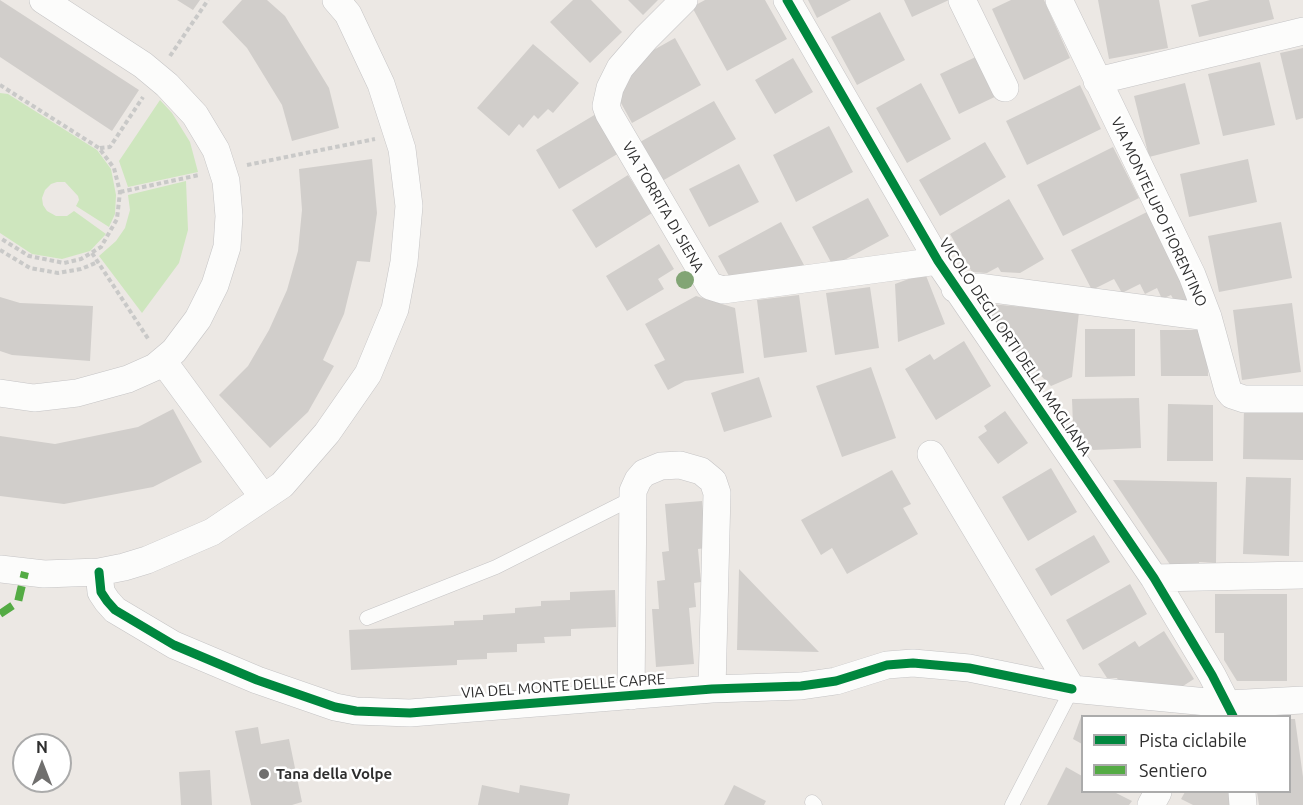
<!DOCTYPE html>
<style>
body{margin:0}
#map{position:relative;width:1303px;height:805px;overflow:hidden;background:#ece8e4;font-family:Ubuntu,sans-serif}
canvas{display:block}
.legend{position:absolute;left:1081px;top:715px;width:210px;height:78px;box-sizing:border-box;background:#fff;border:2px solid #ababab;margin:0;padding:8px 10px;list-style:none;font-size:18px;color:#2e2e2e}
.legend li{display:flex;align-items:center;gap:12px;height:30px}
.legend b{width:30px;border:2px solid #ababab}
.north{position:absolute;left:12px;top:733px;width:60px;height:60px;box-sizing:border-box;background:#fff;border:2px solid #ababab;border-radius:50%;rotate:0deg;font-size:16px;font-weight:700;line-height:24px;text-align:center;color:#2e2e2e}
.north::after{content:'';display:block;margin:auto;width:21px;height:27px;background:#706f6e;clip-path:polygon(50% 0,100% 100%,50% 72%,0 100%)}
</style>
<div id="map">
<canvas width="1303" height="805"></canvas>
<ul class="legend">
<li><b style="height:8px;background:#00873e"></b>Pista ciclabile</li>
<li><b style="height:8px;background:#54ab44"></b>Sentiero</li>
</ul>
<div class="north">N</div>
</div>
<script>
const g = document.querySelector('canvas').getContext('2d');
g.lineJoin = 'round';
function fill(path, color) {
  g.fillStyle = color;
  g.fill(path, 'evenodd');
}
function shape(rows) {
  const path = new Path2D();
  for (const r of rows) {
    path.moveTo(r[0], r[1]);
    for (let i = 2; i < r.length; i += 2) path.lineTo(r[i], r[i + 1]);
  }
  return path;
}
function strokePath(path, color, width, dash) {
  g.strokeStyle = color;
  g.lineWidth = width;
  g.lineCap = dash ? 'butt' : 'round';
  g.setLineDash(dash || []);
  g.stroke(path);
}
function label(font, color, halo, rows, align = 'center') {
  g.font = font + ' Ubuntu,sans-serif';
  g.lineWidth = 5;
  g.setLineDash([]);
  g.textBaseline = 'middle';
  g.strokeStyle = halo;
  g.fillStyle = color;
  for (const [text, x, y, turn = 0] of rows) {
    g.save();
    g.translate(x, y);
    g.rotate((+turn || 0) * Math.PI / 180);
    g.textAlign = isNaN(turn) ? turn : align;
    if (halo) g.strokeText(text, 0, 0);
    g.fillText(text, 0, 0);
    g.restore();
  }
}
const green = shape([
 [0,93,8,94,97,150,111,169,116,195,115,214,109,227,76,206,79,200,78,196,65,182,57,182,51,184,45,190,42,198,43,205,47,211,56,216,67,216,74,211,106,234,90,251,62,259,32,254,0,233],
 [160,100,172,113,190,142,198,172,128,187,119,161],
 [186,181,188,230,179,263,142,313,99,256,116,241,125,228,130,210,128,195]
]);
const building = shape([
 [0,0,139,90,112,131,0,57],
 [177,0,200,0,193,10],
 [242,0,267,0,285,16,329,88,339,128,292,141,282,105,247,48,222,22],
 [573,0,591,0,622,32,590,63,550,22],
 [628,0,658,0,643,15],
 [705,0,765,0,787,39,727,71,692,7],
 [808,0,851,0,817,18],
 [904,0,949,0,912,17],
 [1011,0,1044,0,1070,58,1024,80,992,9],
 [1098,0,1159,0,1168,48,1109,59],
 [1210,0,1269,0,1274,19,1199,37,1191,5],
 [880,12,905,60,857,85,831,37],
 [675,38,701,85,632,123,616,94,650,52],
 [533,44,579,83,553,113,548,109,538,119,534,115,523,128,519,124,509,136,477,108],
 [1303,48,1303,118,1296,120,1280,53],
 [984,53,1003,93,959,114,940,74],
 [793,58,813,92,775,114,755,80],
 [1260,62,1275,125,1223,136,1208,74],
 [921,83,951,139,907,163,876,108],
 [1185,83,1200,144,1149,157,1134,96],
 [1080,85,1101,129,1027,165,1006,121],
 [714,101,736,139,662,181,640,142],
 [596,114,619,153,559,189,536,150],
 [829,126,853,172,796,202,773,155],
 [985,142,1006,177,940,216,919,180],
 [1113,147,1139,198,1063,236,1037,185],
 [372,159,377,213,370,262,357,261,344,314,323,360,334,366,308,412,270,448,219,395,248,366,269,330,287,290,298,251,302,210,299,169],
 [1248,159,1257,202,1189,217,1180,174],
 [739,164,759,202,709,227,689,189],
 [628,175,652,213,596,248,572,210],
 [868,198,889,236,833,266,812,227],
 [1009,199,1044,259,1020,273,1001,272,998,267,987,273,972,272,950,234],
 [1151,210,1196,298,1178,308,1171,295,1162,299,1157,288,1145,294,1140,284,1122,293,1114,279,1092,290,1071,250],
 [781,222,804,265,789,273,729,276,718,256],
 [1281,222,1292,278,1219,292,1208,236],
 [659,244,674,269,658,279,664,289,627,311,606,276],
 [925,273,945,324,898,342,895,284],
 [870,287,879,348,835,355,826,293],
 [799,295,807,352,764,358,757,300],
 [696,296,735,308,744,373,685,381,668,390,654,365,665,360,645,324],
 [0,297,20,303,93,306,90,361,12,355,0,351],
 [1292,303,1301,372,1242,380,1233,310],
 [990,304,1079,312,1072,377,1051,386,988,322],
 [1085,329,1135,329,1135,376,1085,377],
 [1160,330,1207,330,1208,376,1161,376],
 [964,341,991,386,936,420,905,369,930,354,934,360],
 [871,367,896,438,842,457,816,386],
 [759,377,772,417,724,432,711,393],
 [1139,398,1141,448,1093,450,1073,425,1072,399],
 [1168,404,1213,405,1213,461,1167,461],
 [1244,407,1303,408,1303,460,1243,459],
 [173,409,202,462,153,487,64,504,0,496,0,436,55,444,138,427],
 [1005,411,1028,443,998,464,978,437,987,431,984,426],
 [1051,468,1077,512,1028,541,1002,497],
 [892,470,911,504,903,508,918,534,847,574,832,548,821,555,801,520],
 [1246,477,1291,478,1289,556,1243,554],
 [1113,480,1217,482,1216,563,1199,562,1199,570,1173,569],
 [702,501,706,548,698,549,701,582,694,583,696,607,689,608,694,664,656,667,652,609,659,609,657,581,665,580,662,552,669,551,665,504],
 [1094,535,1110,562,1051,596,1035,569],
 [739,569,819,652,737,650],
 [1130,584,1147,614,1083,650,1066,620],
 [615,590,616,627,571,629,571,636,544,637,545,643,517,644,517,652,487,653,487,659,457,660,457,665,351,670,349,630,454,625,454,621,483,620,483,615,515,613,515,608,541,606,541,601,570,600,570,592],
 [1215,594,1287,594,1287,681,1237,681,1224,660,1224,633,1215,633],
 [1164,631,1194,679,1183,686,1120,684,1117,678,1107,678,1098,664,1135,641,1139,647],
 [1082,714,1082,744,1073,739],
 [1290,719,1295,719,1303,777,1303,805,1259,805,1257,792,1290,792],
 [258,727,261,744,289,739,302,802,292,805,251,805,235,731],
 [1066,767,1082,776,1082,792,1114,792,1132,801,1129,805,1047,805],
 [210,770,212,805,181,805,179,772],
 [482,785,519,793,520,785,570,794,568,805,478,805],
 [734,785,766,801,764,805,724,805],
 [1185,792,1229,792,1230,805,1193,805,1181,799]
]);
const path = shape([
 [170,56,208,0],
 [0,85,99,148,114,168,120,192,117,219,101,247,81,259,64,263,29,256,0,238],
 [100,148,110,147,143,97],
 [247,165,375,139],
 [120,192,199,175],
 [0,250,30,268,58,273,81,269,98,262],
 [92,253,149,340]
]);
const lane = shape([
 [367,618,496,567,633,498],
 [812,802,815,805],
 [1012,805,1072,689]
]);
const street = shape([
 [684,0,646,38,620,68,610,88,606,106,609,114,710,286,723,290,938,261],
 [787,0,938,261,1154,578,1212,675,1233,716],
 [962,0,1005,88],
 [1059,0,1192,275,1208,317,1228,390,1232,395,1244,399,1303,399],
 [1097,81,1303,31],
 [955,289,978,287,1208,317],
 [163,361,263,497],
 [0,393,34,398,77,393,128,379,155,367,174,351,198,319,215,285,227,247,229,216,226,181,216,150,195,115,167,85,143,65,43,0],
 [931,454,1072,689,1228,704,1303,700],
 [0,569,44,574,99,572,124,567,147,560,212,532,282,485,327,433,368,374,395,309,404,262,409,206,402,149,381,84,348,14,336,0],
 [99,572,101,592,107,601,115,610,174,645,257,680,335,707,356,711,410,713,712,689,801,686,836,681,887,665,913,663,969,668,1072,689],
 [1154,578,1303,575],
 [631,696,633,491,638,480,644,473,661,466,680,465,701,471,713,481,717,493,712,689],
 [1242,792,1243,805],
 [1151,805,1158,792]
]);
const quiet = shape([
 [0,614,18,602,25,572]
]);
const cycleway = shape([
 [787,0,938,261,1154,578,1212,675,1233,716],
 [99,572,101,592,107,601,115,610,174,645,257,680,335,707,356,711,410,713,712,689,801,686,836,681,887,665,913,663,969,668,1072,689]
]);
const trees = [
 [685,280]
];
const markers = [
 [264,774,6,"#706f6e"]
];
const streetNames = [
 ["VIA TORRITA DI SIENA",663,207,60],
 ["VIA MONTELUPO FIORENTINO",1159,212,65],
 ["VICOLO DEGLI ORTI DELLA MAGLIANA",1015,347,56],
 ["VIA DEL MONTE DELLE CAPRE",563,686,-4]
];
const poiNames = [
 ["Tana della Volpe",276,774]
];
fill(green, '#cee6be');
fill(building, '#d1cecb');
strokePath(lane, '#c5c4c5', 15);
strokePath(street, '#c5c4c5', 28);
strokePath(path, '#c9c9c8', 4, [4.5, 3]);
strokePath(lane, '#fcfcfb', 14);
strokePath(street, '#fcfcfb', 27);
strokePath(quiet, '#54ab44', 8, [15, 8]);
strokePath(cycleway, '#00873e', 9);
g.fillStyle = '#82a575';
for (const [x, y] of trees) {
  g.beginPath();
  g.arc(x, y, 9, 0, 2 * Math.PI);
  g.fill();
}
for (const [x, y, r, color] of markers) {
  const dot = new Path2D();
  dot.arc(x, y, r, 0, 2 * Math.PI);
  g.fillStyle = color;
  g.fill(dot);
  strokePath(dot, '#fff', 2);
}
label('15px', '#2e2e2e', '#fff', streetNames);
label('bold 15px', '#2e2e2e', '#fff', poiNames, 'left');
</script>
